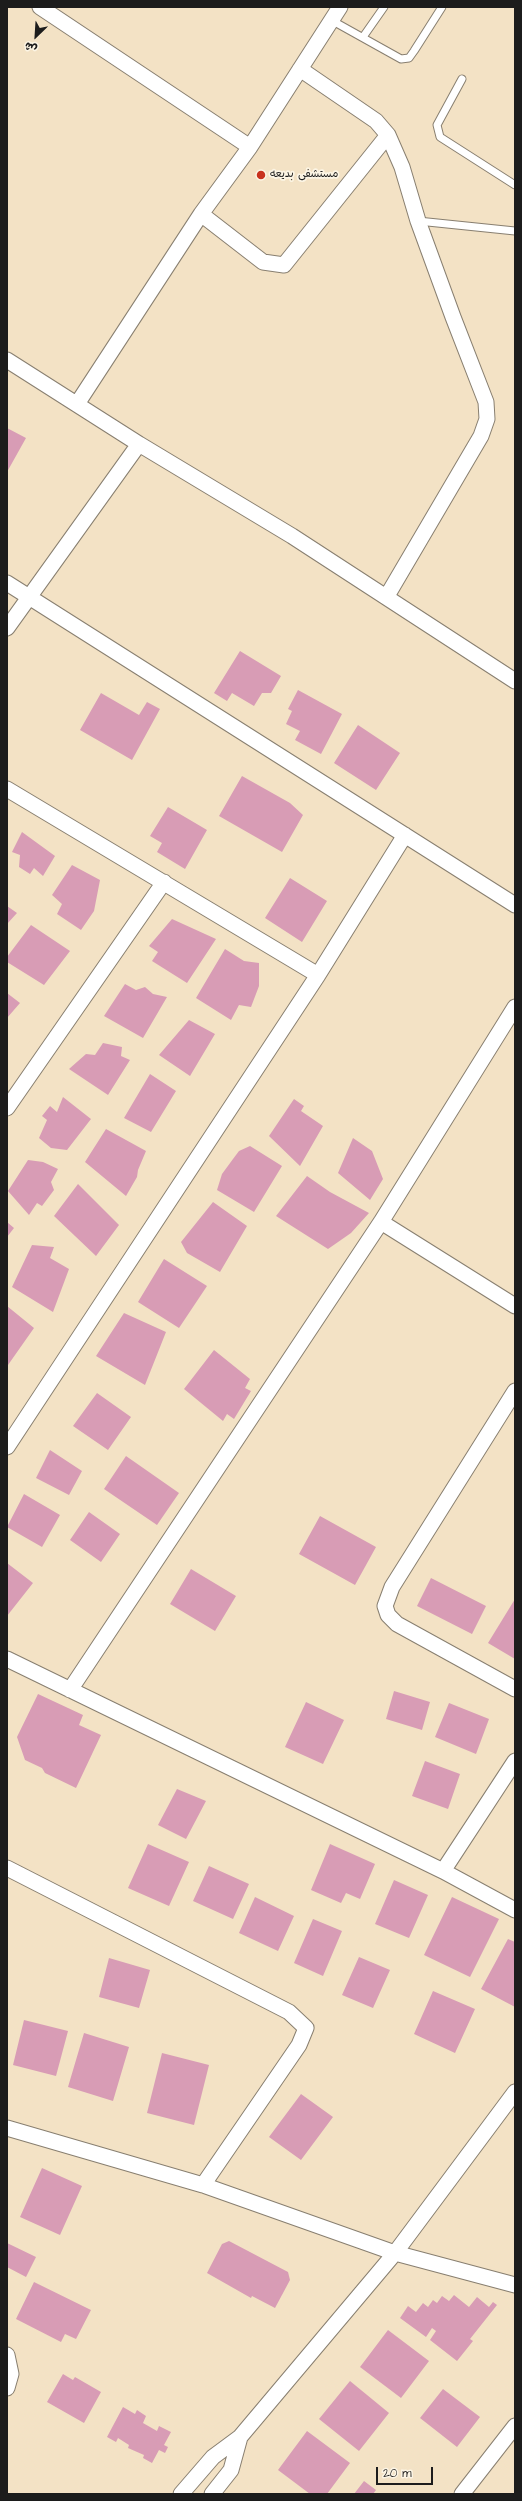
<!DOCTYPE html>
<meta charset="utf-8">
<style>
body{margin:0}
#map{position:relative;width:522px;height:2501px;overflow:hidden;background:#f3e2c5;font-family:"Architects Daughter","Playpen Sans Arabic",sans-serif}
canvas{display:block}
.frame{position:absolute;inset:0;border:8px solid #1c1c1c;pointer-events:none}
.north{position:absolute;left:16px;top:16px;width:40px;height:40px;-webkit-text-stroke:3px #fcf5e5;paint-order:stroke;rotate:205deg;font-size:11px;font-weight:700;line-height:16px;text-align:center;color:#1c1c1c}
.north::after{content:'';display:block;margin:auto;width:14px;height:18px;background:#1c1c1c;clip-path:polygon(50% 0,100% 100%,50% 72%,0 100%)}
.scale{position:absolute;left:376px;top:2467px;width:57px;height:18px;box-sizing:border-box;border:2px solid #1c1c1c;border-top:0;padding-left:5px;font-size:12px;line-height:14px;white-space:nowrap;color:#1c1c1c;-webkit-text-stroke:3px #fcf5e5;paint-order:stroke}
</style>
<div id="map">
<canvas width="522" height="2501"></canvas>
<div class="frame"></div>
<div class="north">ش</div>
<div class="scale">20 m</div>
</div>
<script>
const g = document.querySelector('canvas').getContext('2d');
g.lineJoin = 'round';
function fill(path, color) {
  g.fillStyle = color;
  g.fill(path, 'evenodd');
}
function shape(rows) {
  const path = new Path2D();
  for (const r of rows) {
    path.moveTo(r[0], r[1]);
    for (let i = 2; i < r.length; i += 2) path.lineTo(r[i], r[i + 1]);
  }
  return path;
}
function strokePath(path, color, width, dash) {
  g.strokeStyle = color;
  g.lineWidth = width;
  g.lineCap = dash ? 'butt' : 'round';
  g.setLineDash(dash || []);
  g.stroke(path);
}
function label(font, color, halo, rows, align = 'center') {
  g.font = font + ' "Architects Daughter","Playpen Sans Arabic",sans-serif';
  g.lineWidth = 3.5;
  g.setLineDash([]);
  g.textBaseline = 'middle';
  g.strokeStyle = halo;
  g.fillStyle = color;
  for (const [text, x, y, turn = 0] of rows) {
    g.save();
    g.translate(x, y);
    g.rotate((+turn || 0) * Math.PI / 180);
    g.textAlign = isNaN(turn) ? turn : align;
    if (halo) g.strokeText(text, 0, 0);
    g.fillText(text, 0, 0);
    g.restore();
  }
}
const building = shape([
 [7,428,26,438,7,472],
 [240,651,281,676,271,693,262,693,254,706,232,693,227,701,214,693],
 [298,690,342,714,321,754,295,740,300,731,286,724,292,711,288,709],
 [101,693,139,715,147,702,160,709,132,760,80,730],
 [358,725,400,753,376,790,334,763],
 [242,776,290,803,303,815,282,852,219,816],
 [168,807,207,830,185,869,157,852,162,843,150,836],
 [22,832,55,856,43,876,34,868,30,874,19,867,20,855,12,852],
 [72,865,100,880,94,911,81,930,57,914,62,904,52,895],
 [290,878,327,901,302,942,265,918],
 [7,906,17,913,7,924],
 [172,919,216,939,187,983,152,961,158,952,149,946],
 [31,925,70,951,44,985,7,962,7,957],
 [225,949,244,961,259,963,259,986,251,1007,239,1005,231,1020,196,998],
 [125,984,136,990,145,987,153,994,167,997,143,1038,104,1016],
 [7,993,20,1003,7,1018],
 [189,1020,215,1034,190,1076,159,1055],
 [103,1043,122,1047,121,1056,130,1060,108,1095,69,1069,86,1054,95,1055],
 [150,1074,176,1091,151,1132,124,1118],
 [63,1097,91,1119,67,1150,51,1148,39,1138,47,1120,42,1116,50,1106,57,1112],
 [294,1099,304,1106,301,1111,323,1126,300,1166,269,1136],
 [106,1129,146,1151,138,1170,137,1177,126,1196,85,1162],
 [353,1138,372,1151,383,1179,370,1200,338,1173],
 [250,1146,282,1166,254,1212,217,1190,222,1174,233,1159,239,1151],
 [28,1160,43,1162,58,1169,51,1182,54,1190,42,1206,37,1203,29,1215,8,1191],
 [307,1176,330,1192,369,1213,351,1233,328,1249,276,1216],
 [78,1184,119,1225,96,1256,54,1216],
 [213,1202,247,1226,220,1272,187,1253,181,1242],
 [7,1222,14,1228,7,1237],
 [32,1245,54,1247,50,1258,69,1269,53,1312,12,1287],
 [164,1259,207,1286,179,1328,138,1302],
 [7,1306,34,1328,8,1365,7,1364],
 [124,1313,166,1332,145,1385,96,1356],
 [214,1350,250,1379,245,1388,251,1391,234,1419,227,1414,223,1421,184,1389],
 [97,1393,131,1417,108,1450,73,1426],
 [50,1450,82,1471,69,1495,36,1478],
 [126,1456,179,1493,157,1525,104,1489],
 [24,1494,60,1515,42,1547,7,1527],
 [89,1512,120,1534,101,1562,70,1540],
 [320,1516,376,1547,355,1585,299,1554],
 [7,1563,33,1583,7,1616],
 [191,1569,236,1596,215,1631,170,1604],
 [431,1578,486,1606,472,1634,417,1606],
 [515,1599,515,1659,488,1643],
 [394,1691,430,1702,422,1730,386,1719],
 [38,1694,83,1715,79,1725,101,1735,76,1788,45,1773,42,1768,25,1760,17,1737],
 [306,1702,344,1720,323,1764,285,1747],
 [449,1703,489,1719,476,1754,435,1737],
 [425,1761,460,1774,448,1809,412,1796],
 [177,1789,206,1801,186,1839,158,1825],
 [148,1844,189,1862,169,1906,128,1888],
 [330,1844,375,1864,360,1899,346,1893,341,1903,311,1890],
 [209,1866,249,1884,233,1919,193,1901],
 [394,1880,428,1895,409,1938,375,1924],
 [255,1897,294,1916,278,1951,239,1933],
 [452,1897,499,1919,470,1977,424,1955],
 [313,1919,342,1931,323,1976,294,1963],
 [508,1939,515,1942,515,2007,481,1989],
 [359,1957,390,1970,373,2008,342,1995],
 [109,1958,150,1970,139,2008,99,1997],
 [433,1991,475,2009,455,2053,414,2034],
 [24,2020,68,2031,56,2076,13,2065],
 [84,2033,129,2047,113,2101,68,2087],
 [162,2053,209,2065,194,2125,147,2113],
 [301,2094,333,2117,301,2160,269,2137],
 [42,2168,82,2186,60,2235,20,2217],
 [229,2241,288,2272,290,2280,275,2308,252,2296,251,2298,207,2273,222,2244],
 [7,2243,36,2257,26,2277,7,2267],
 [34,2282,91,2310,76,2339,65,2334,61,2342,16,2319],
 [454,2295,469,2307,477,2297,489,2307,493,2302,497,2305,470,2339,473,2341,457,2361,430,2340,436,2331,432,2328,426,2337,400,2318,408,2306,416,2312,423,2303,428,2307,433,2300,437,2303,442,2296,449,2301],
 [388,2330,429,2361,401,2398,360,2367],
 [63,2374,73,2380,75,2377,101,2392,84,2423,47,2402],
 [350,2381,389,2413,359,2451,319,2419],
 [443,2389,480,2417,457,2447,420,2418],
 [123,2407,135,2414,137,2410,146,2416,143,2423,157,2431,159,2426,171,2432,164,2445,168,2447,165,2453,159,2450,152,2463,143,2458,144,2455,128,2448,129,2445,118,2438,116,2442,107,2437],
 [307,2431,350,2463,327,2494,310,2494,278,2470],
 [364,2481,376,2490,373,2494,354,2494]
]);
const lane = shape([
 [331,20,401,59,409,58,414,51,442,7],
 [363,37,384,7],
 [462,79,437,125,440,137,515,185],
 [418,221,515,231]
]);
const street = shape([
 [40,7,250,147],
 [300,69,376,121,388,135,402,167,418,221,453,317,486,402,487,419,481,436,387,596],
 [201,214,263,262,284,265,388,135],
 [7,360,139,444,292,536,515,681],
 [77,404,201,214,250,147,340,7],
 [7,583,515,905],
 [7,628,139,444],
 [7,789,318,975],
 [7,1108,164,882],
 [381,1222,515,1306],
 [515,1391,392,1587,385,1606,388,1615,397,1624,515,1689],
 [7,1447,318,975,405,835],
 [7,1659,443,1871,515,1910],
 [70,1690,381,1222,515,1007],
 [7,1868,289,2012,306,2028,299,2045,203,2185],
 [443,1871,515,1761],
 [7,2128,203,2185,395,2253,515,2285],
 [7,2355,11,2374,7,2388],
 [181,2494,213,2457,240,2437,395,2253,515,2092],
 [212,2494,231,2470,240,2437],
 [462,2494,515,2426]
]);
const markers = [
 [261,175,5,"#c8321e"]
];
const poiNames = [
 ["مستشفى بديعه",270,175]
];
fill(building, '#d89cb5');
strokePath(lane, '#887f70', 9);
strokePath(street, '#887f70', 17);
strokePath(lane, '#fff', 7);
strokePath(street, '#fff', 15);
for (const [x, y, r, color] of markers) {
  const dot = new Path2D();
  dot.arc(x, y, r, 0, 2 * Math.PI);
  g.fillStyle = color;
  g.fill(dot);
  strokePath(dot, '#fcf5e5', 1.5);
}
label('11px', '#1c1c1c', '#fcf5e5', poiNames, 'left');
</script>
